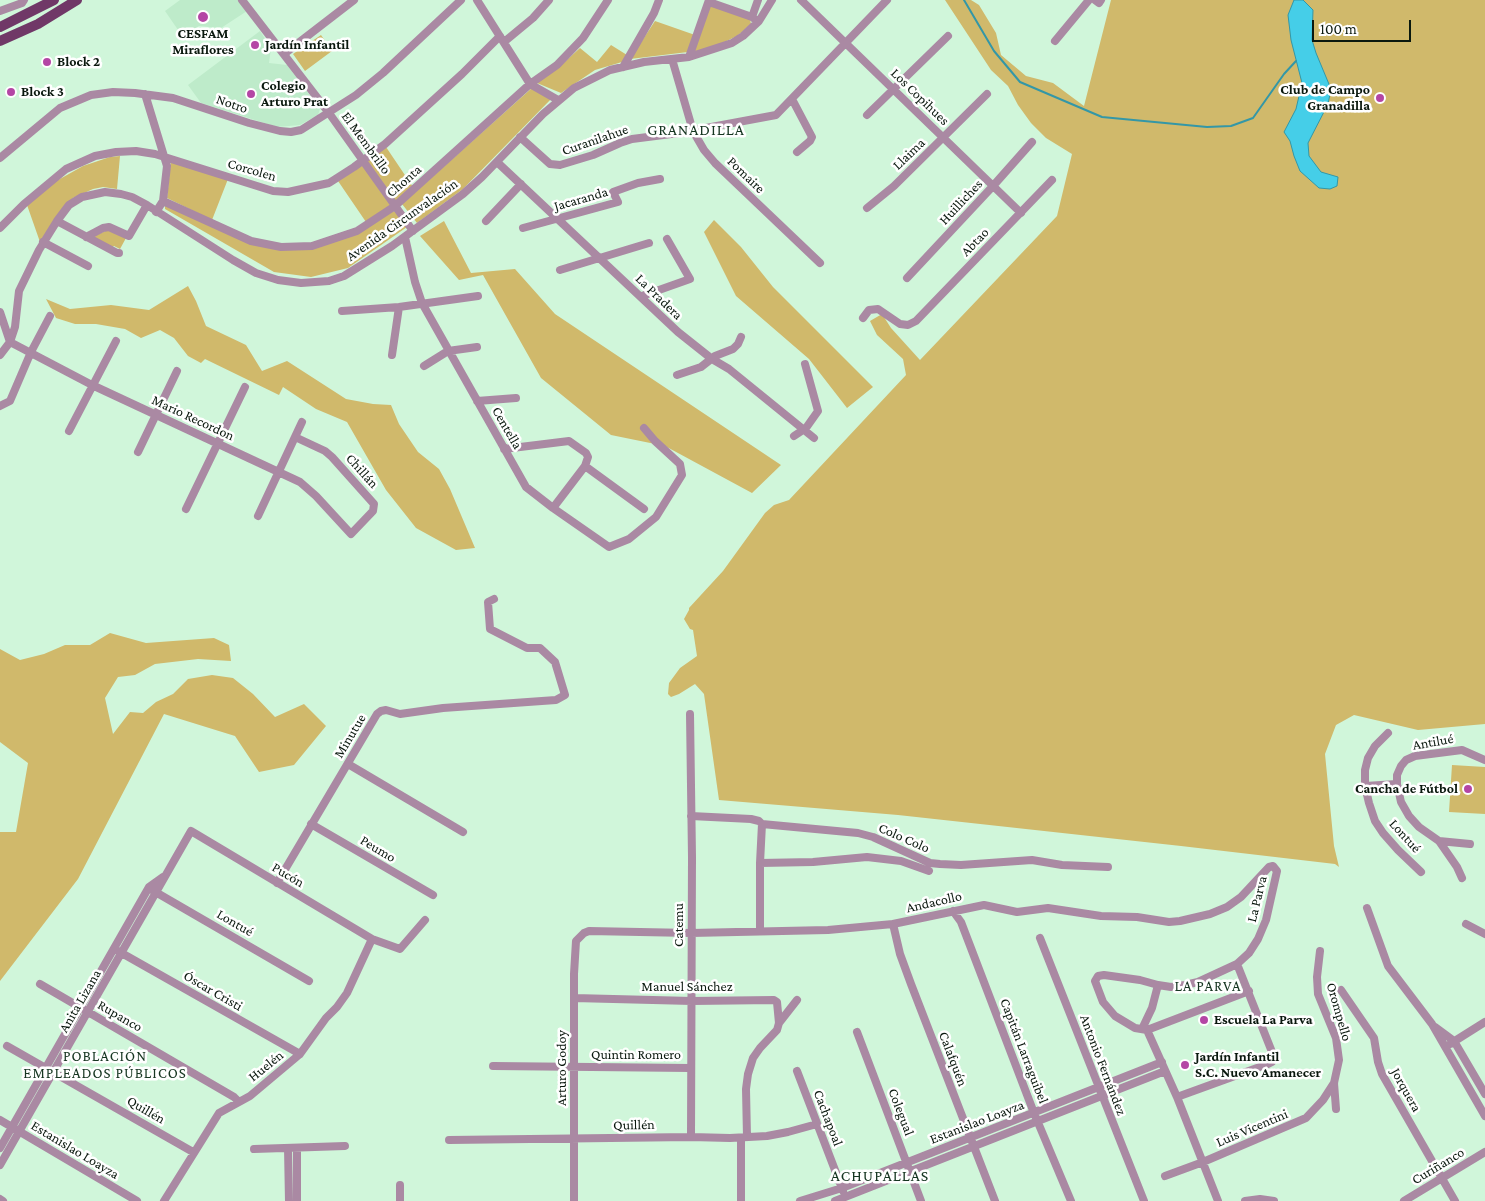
<!DOCTYPE html>
<meta charset="utf-8">
<style>
body{margin:0}
#map{position:relative;width:1485px;height:1201px;overflow:hidden;background:#d0f6da;font-family:"Crimson Pro",serif}
canvas{display:block}
.scale{position:absolute;left:1312px;top:20px;width:99px;height:22px;box-sizing:border-box;border:2px solid #0a180e;border-top:0;padding-left:6px;font-size:15px;line-height:18px;white-space:nowrap;color:#0a180e;-webkit-text-stroke:4px #fff;paint-order:stroke}
</style>
<div id="map">
<canvas width="1485" height="1201"></canvas>
<div class="scale">100 m</div>
</div>
<script>
const g = document.querySelector('canvas').getContext('2d');
g.lineJoin = 'round';
function fill(path, color) {
  g.fillStyle = color;
  g.fill(path, 'evenodd');
}
function shape(rows) {
  const path = new Path2D();
  for (const r of rows) {
    path.moveTo(r[0], r[1]);
    for (let i = 2; i < r.length; i += 2) path.lineTo(r[i], r[i + 1]);
  }
  return path;
}
function strokePath(path, color, width, dash) {
  g.strokeStyle = color;
  g.lineWidth = width;
  g.lineCap = dash ? 'butt' : 'round';
  g.setLineDash(dash || []);
  g.stroke(path);
}
function label(font, color, halo, rows, align = 'center') {
  g.font = font + ' "Crimson Pro",serif';
  g.lineWidth = 5;
  g.setLineDash([]);
  g.textBaseline = 'middle';
  g.strokeStyle = halo;
  g.fillStyle = color;
  for (const [text, x, y, turn = 0] of rows) {
    g.save();
    g.translate(x, y);
    g.rotate((+turn || 0) * Math.PI / 180);
    g.textAlign = isNaN(turn) ? turn : align;
    if (halo) g.strokeText(text, 0, 0);
    g.fillText(text, 0, 0);
    g.restore();
  }
}
const built = shape([
 [180,0,238,0,247,11,221,28,199,26,185,36,185,40,165,11],
 [260,31,271,48,269,63,287,65,320,109,318,115,300,125,277,127,201,103,188,85]
]);
const green = shape([
 [945,0,971,0,979,5,996,33,1001,55,1026,76,1053,83,1084,106,1111,0,1485,0,1485,724,1418,730,1354,715,1336,725,1325,754,1334,846,1339,867,1335,864,1181,846,898,815,719,800,704,694,695,684,679,694,671,697,668,694,669,683,680,668,697,656,693,630,690,629,684,619,689,610,689,608,723,571,765,513,774,505,789,500,906,375,903,359,877,335,870,321,882,314,891,328,920,360,1057,216,1072,154,1046,138,1031,123,1018,105,1008,86,991,70],
 [710,5,750,19,751,24,737,36,712,48,692,52],
 [655,21,695,35,688,52,630,59],
 [321,35,332,51,305,71,293,54],
 [611,45,627,55,622,62,595,70,561,93,537,83,558,68,580,48,597,62],
 [533,87,553,97,463,189,417,223,402,204],
 [386,147,413,187,395,202,366,160],
 [120,156,117,189,103,187,93,189,73,198,66,205,40,242,27,205,51,184,83,166,110,157],
 [171,160,228,179,212,220,167,198],
 [362,165,391,204,389,208,366,222,338,181],
 [165,204,251,242,313,248,390,212,397,211,407,227,348,268,311,277,274,272,165,209],
 [714,220,741,247,773,287,873,387,847,408,809,359,736,296,704,232],
 [444,221,471,273,515,269,555,314,781,465,752,493,665,446,611,435,541,378,483,275,459,280,420,236],
 [110,229,126,238,120,249,114,246,112,247,92,237],
 [188,286,196,301,206,326,246,345,262,371,287,361,346,399,373,404,391,405,399,424,418,452,439,469,450,489,475,548,456,550,416,528,386,490,347,422,316,409,283,387,279,395,205,359,201,363,188,356,174,338,160,330,141,338,125,329,96,324,75,324,56,318,46,299,70,309,111,305,149,310],
 [110,633,146,643,214,638,229,645,231,661,198,659,155,664,135,675,118,677,105,698,113,734,130,712,143,713,156,702,173,694,188,679,212,675,233,678,253,694,275,717,304,704,326,726,294,765,259,772,235,736,164,714,78,879,0,981,0,832,16,832,28,763,0,742,0,649,20,660,44,654,65,645,90,645],
 [1452,765,1485,767,1485,814,1449,812]
]);
const water = shape([
 [1294,0,1303,0,1313,10,1312,40,1316,53,1331,89,1328,104,1308,143,1309,156,1321,172,1338,177,1337,186,1330,189,1319,188,1300,171,1294,156,1290,141,1284,132,1296,109,1302,83,1291,40,1288,15,1294,0]
]);
const stream = shape([
 [964,0,994,51,1020,82,1102,117,1207,127,1231,126,1253,118,1284,74,1296,61]
]);
const minor = shape([
 [242,0,329,113,413,231],
 [477,0,530,84,558,100],
 [801,0,1021,213],
 [1095,0,1099,3,1101,0],
 [709,2,752,17],
 [0,11,22,3,24,0],
 [756,20,752,17,758,0],
 [1055,41,1089,0],
 [504,42,533,18,549,0],
 [284,54,354,0],
 [689,57,709,0],
 [672,59,693,131,704,150,715,163,820,263],
 [623,67,654,13,659,0],
 [145,94,167,166,163,201,156,212],
 [792,99,812,137,810,141,797,152],
 [867,115,948,36],
 [520,137,550,164,560,165,593,155,620,143,632,139,679,133,776,115,887,0],
 [0,158,60,108,91,95,113,92,135,93,173,98,249,123,280,131,291,132,301,130,356,95,383,73,461,0],
 [497,162,678,332,712,359,729,369,814,438],
 [163,201,251,241,281,247,312,246,357,231,395,206,530,84,557,65,583,38,608,0],
 [867,208,894,186,987,94],
 [57,221,117,253,119,253],
 [486,221,521,184],
 [0,228,24,204,66,169,95,156,116,152,136,151,155,154,273,191,288,192,329,183,354,167,385,144,462,74,500,36],
 [523,228,618,202,613,192,638,183,660,179],
 [86,237,103,228,109,227,129,236,147,205],
 [405,237,415,282,422,303,526,487,553,508,609,547,629,539,656,517,682,475,680,464,655,441,644,428],
 [43,242,88,266],
 [560,270,649,243],
 [907,278,993,186,1032,142],
 [642,296,690,279,667,239],
 [342,311,399,307,478,296],
 [0,312,10,342],
 [863,318,869,310,878,309,900,324,908,325,916,321,1052,180],
 [10,342,92,385,300,482,316,496,351,534,373,511,374,504,332,457,325,451,295,437],
 [0,355,10,342,15,327,19,291,39,250,57,221,69,205,82,197,105,192,121,194,132,197,147,205,233,260,256,273,278,280,301,283,329,281,344,276,392,246,463,194,482,177,543,114,574,88,610,70,644,62,689,57,732,43,743,36,759,21,772,0],
 [392,355,399,307],
 [424,366,448,351,477,347],
 [677,375,701,367,715,356,733,349,738,344,741,337],
 [477,401,516,398],
 [0,406,10,401,31,352,50,316],
 [69,431,116,341],
 [794,436,806,428,818,411,805,364],
 [504,449,569,441,586,453,588,457,585,466,553,508],
 [138,452,177,371],
 [585,466,644,509],
 [186,509,245,387],
 [258,516,302,422],
 [690,714,692,857,691,1137],
 [1388,733,1375,746,1368,758,1365,770,1365,786,1369,803,1375,821,1383,833,1398,850,1421,872],
 [348,764,463,832],
 [1365,786,1397,784],
 [691,816,751,819,759,821,762,824,858,833,873,837,930,863,940,864,961,865,1032,860,1062,865,1108,867],
 [311,824,433,895],
 [1439,841,1470,844],
 [760,863,813,862,867,857,901,861,929,871],
 [1462,878,1457,867,1439,841,1419,827,1409,816,1401,802,1397,784,1397,775,1401,766,1406,760,1415,756,1462,750,1485,760],
 [277,883,377,714,381,711,386,710,400,714,443,708,556,700,565,695,555,662,540,648,527,648,490,629,488,602,494,599],
 [152,890,309,981],
 [1367,908,1388,966,1432,1024,1485,1116],
 [953,911,961,922,1034,1113,1071,1201],
 [893,924,900,954,911,984,995,1201],
 [1466,924,1485,934],
 [760,930,760,863,762,824],
 [1040,938,1144,1201],
 [118,951,300,1054],
 [1320,951,1317,977,1318,994,1336,1038,1339,1060,1334,1083,1336,1109],
 [40,984,234,1097,239,1102],
 [1341,990,1374,1038,1378,1062,1382,1074,1455,1201],
 [574,998,692,1001,774,1000,777,1002,779,1023,777,1030,760,1048,753,1058,748,1074,746,1089,747,1137],
 [779,1023,797,1000],
 [1435,1027,1454,1041,1485,1094],
 [1142,1029,1152,1008,1158,985],
 [1147,1030,1249,991],
 [857,1032,921,1201],
 [1450,1044,1485,1022],
 [7,1046,193,1152],
 [493,1066,690,1068],
 [797,1071,843,1191],
 [1177,1097,1268,1064,1272,1062,1274,1057,1237,964],
 [0,1120,137,1201],
 [449,1140,691,1137,730,1138,767,1136,788,1132,817,1124],
 [0,1148,149,887,163,877],
 [288,1148,289,1201],
 [297,1148,297,1201],
 [254,1149,345,1146],
 [0,1165,191,831,372,939,400,949,425,920],
 [1165,1176,1203,1162,1306,1118,1323,1100,1334,1083],
 [0,1199,3,1201],
 [164,1201,219,1113,250,1096,300,1054,326,1018,337,1007,347,993,372,939],
 [400,1201,400,1185],
 [574,1201,574,974,576,941,584,933,589,931,691,933,828,930,893,924,984,905,1017,912,1048,908,1101,916,1137,917,1169,922,1180,921,1210,914,1227,907,1241,897,1269,867,1273,866,1277,871,1266,920,1258,939,1249,953,1237,964,1198,982,1185,985,1171,987,1158,985,1140,980,1104,975,1098,976,1095,981,1103,1002,1115,1016,1135,1028,1147,1030,1177,1097,1218,1201],
 [741,1201,741,1138],
 [800,1201,842,1188,1162,1062],
 [835,1201,1165,1071],
 [1245,1201,1260,1199,1274,1201],
 [1404,1201,1485,1152]
]);
const major = shape([
 [0,27,54,0],
 [0,41,38,24,77,0]
]);
const markers = [
 [203,17,6,"#b446a5"],
 [255,45,5,"#b446a5"],
 [47,62,5,"#b446a5"],
 [11,92,5,"#b446a5"],
 [251,94,5,"#b446a5"],
 [1380,98,5,"#b446a5"],
 [1468,789,5,"#b446a5"],
 [1204,1020,5,"#b446a5"],
 [1185,1065,5,"#b446a5"]
];
const poiNames = [
 ["CESFAM",203,34,"center"],
 ["Miraflores",203,50,"center"],
 ["Jardín Infantil",265,45],
 ["Block 2",57,62],
 ["Colegio",261,86],
 ["Arturo Prat",261,102],
 ["Club de Campo",1370,90,"right"],
 ["Granadilla",1370,106,"right"],
 ["Block 3",21,92],
 ["Cancha de Fútbol",1458,789,"right"],
 ["Escuela La Parva",1214,1020],
 ["Jardín Infantil",1195,1057],
 ["S.C. Nuevo Amanecer",1195,1073]
];
const streetNames = [
 ["Los Copihues",920,97,44],
 ["Notro",232,104,19],
 ["Curanilahue",595,140,-19],
 ["El Membrillo",366,143,54],
 ["Llaima",909,154,-44],
 ["Corcolen",252,170,16],
 ["Pomaire",746,175,44],
 ["Chonta",404,181,-41],
 ["Jacaranda",581,199,-16],
 ["Huilliches",961,202,-47],
 ["Avenida Circunvalación",402,220,-35],
 ["Abtao",975,242,-46],
 ["La Pradera",659,297,44],
 ["Mario Recordon",193,418,25],
 ["Centella",507,428,60],
 ["Chillán",362,471,48],
 ["Minutue",350,736,-59],
 ["Antilué",1433,742,-10],
 ["Lontué",1405,836,48],
 ["Colo Colo",904,838,24],
 ["Peumo",378,849,31],
 ["Pucón",288,875,31],
 ["La Parva",1257,899,-76],
 ["Andacollo",934,902,-13],
 ["Lontué",235,923,30],
 ["Catemu",679,925,-90],
 ["Manuel Sánchez",687,987],
 ["Óscar Cristi",213,991,30],
 ["Anita Lizana",80,1001,-60],
 ["Orompello",1339,1012,74],
 ["Rupanco",120,1016,30],
 ["Capitán Larraguibel",1024,1051,69],
 ["Quintin Romero",636,1055],
 ["Calafquén",953,1059,69],
 ["Antonio Fernández",1103,1065,69],
 ["Huelén",266,1066,-39],
 ["Arturo Godoy",562,1068,-90],
 ["Jorquera",1406,1090,61],
 ["Quillén",146,1110,30],
 ["Colegual",901,1112,69],
 ["Cachapoal",828,1118,69],
 ["Estanislao Loayza",977,1122,-21],
 ["Quillén",634,1125,-1],
 ["Luis Vicentini",1252,1128,-23],
 ["Estanislao Loayza",75,1150,31],
 ["Curiñanco",1438,1166,-31]
];
const neighbourhoodNames = [
 ["LA PARVA",1208,986],
 ["POBLACIÓN",105,1056],
 ["EMPLEADOS PÚBLICOS",105,1073]
];
const quarterNames = [
 ["GRANADILLA",696,130],
 ["ACHUPALLAS",880,1176]
];
fill(built, '#beebca');
fill(green, '#d0b96b');
fill(water, '#45cee8');
strokePath(water, '#3397a7', 1);
strokePath(stream, '#3397a7', 2);
strokePath(minor, '#aa89a3', 8);
strokePath(major, '#703867', 10);
for (const [x, y, r, color] of markers) {
  const dot = new Path2D();
  dot.arc(x, y, r, 0, 2 * Math.PI);
  g.fillStyle = color;
  g.fill(dot);
  strokePath(dot, '#fff', 2);
}
label('bold 14px', '#0a180e', '#fff', poiNames, 'left');
label('14px', '#0a180e', '#fff', streetNames);
g.letterSpacing = '1px';
label('15px', '#163621', '#fff', neighbourhoodNames);
g.letterSpacing = '0px';
g.letterSpacing = '1px';
label('16px', '#163621', '#fff', quarterNames);
g.letterSpacing = '0px';
</script>
